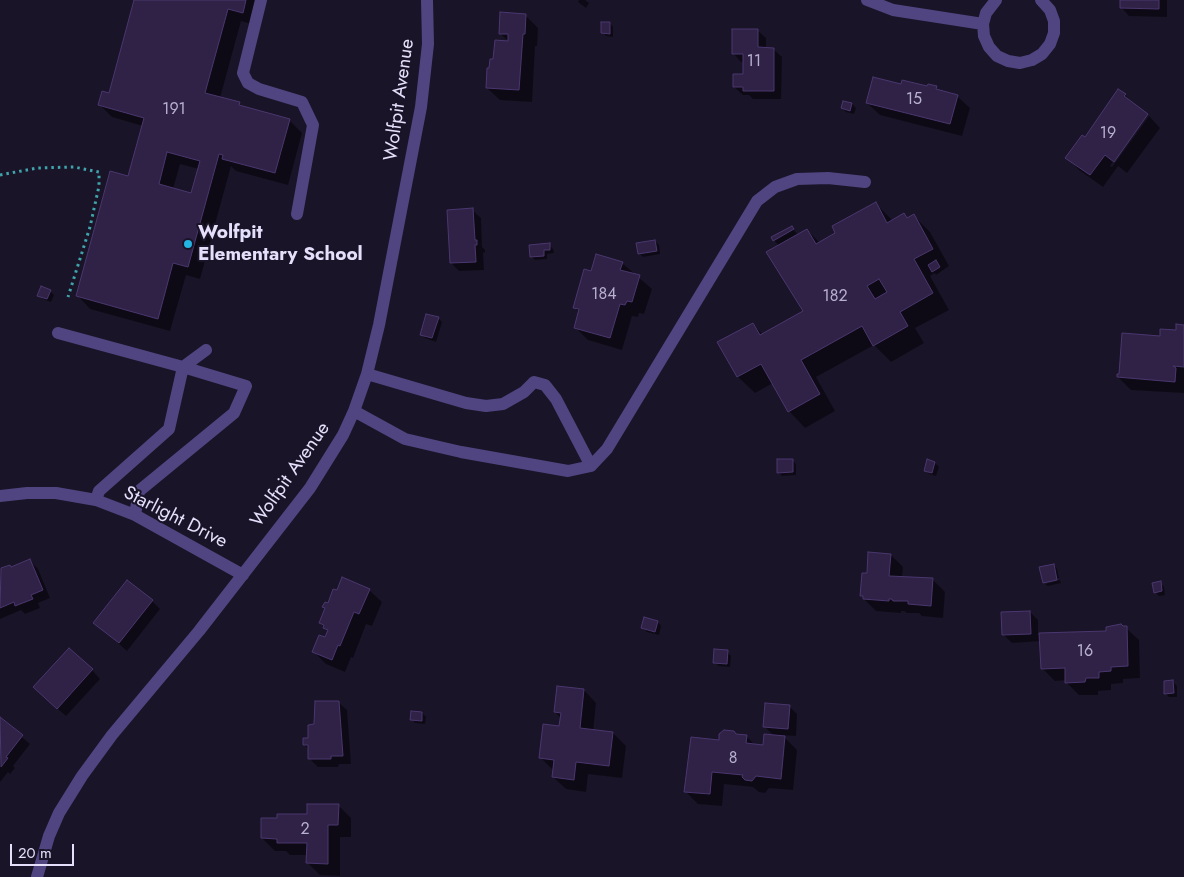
<!DOCTYPE html>
<style>
body{margin:0}
#map{position:relative;width:1184px;height:877px;overflow:hidden;background:#1a1428;font-family:Jost,sans-serif}
canvas{display:block}
.scale{position:absolute;left:10px;top:844px;width:64px;height:22px;box-sizing:border-box;border:2px solid #e6dffb;border-top:0;padding-left:6px;font-size:15px;line-height:18px;white-space:nowrap;color:#e6dffb;-webkit-text-stroke:4px #1a1428;paint-order:stroke}
</style>
<div id="map">
<canvas width="1184" height="877"></canvas>
<div class="scale">20 m</div>
</div>
<script>
const g = document.querySelector('canvas').getContext('2d');
g.lineJoin = 'round';
function fill(path, color) {
  g.fillStyle = color;
  g.fill(path, 'evenodd');
}
function shape(rows) {
  const path = new Path2D();
  for (const r of rows) {
    path.moveTo(r[0], r[1]);
    for (let i = 2; i < r.length; i += 2) path.lineTo(r[i], r[i + 1]);
  }
  return path;
}
function strokePath(path, color, width, dash) {
  g.strokeStyle = color;
  g.lineWidth = width;
  g.lineCap = dash ? 'butt' : 'round';
  g.setLineDash(dash || []);
  g.stroke(path);
}
function label(font, color, halo, rows, align = 'center') {
  g.font = font + ' Jost,sans-serif';
  g.lineWidth = 4;
  g.setLineDash([]);
  g.textBaseline = 'middle';
  g.strokeStyle = halo;
  g.fillStyle = color;
  for (const [text, x, y, turn = 0] of rows) {
    g.save();
    g.translate(x, y);
    g.rotate((+turn || 0) * Math.PI / 180);
    g.textAlign = isNaN(turn) ? turn : align;
    if (halo) g.strokeText(text, 0, 0);
    g.fillText(text, 0, 0);
    g.restore();
  }
}
const shadow = shape([
 [136,0,262,0,255,25,241,21,220,98,239,103,244,108,289,120,302,133,288,185,236,171,231,166,200,279,186,275,170,331,90,309,78,296,129,178,143,126,112,117,100,105,110,94],
 [180,164,199,169,192,194,173,189],
 [579,0,585,0,589,3,586,8,578,2],
 [1121,0,1167,0,1167,17,1129,16,1121,7],
 [525,15,538,28,537,46,535,46,532,102,500,100,487,88,494,61,509,42,500,33],
 [610,23,613,27,613,37,606,36,602,32],
 [757,30,766,38,766,49,773,49,782,57,781,99,753,99,749,95,743,95,734,87,744,76,745,62,741,62,733,53],
 [902,86,936,87,940,92,957,96,970,108,962,136,880,115,867,103],
 [1125,95,1137,108,1148,116,1146,116,1110,166,1112,167,1149,116,1160,128,1127,173,1118,166,1103,187,1079,170,1067,157],
 [844,102,852,104,856,108,854,114,846,112,842,108],
 [875,203,893,221,904,215,908,219,914,216,930,232,949,266,936,275,935,273,930,276,949,310,915,328,924,343,891,362,874,345,816,377,835,411,805,428,789,411,773,383,755,393,738,377,719,343,753,324,763,335,805,312,779,246,774,240,792,228,798,235,807,230,820,243,837,234],
 [472,210,481,218,482,247,485,250,485,253,483,252,484,270,459,271,451,263],
 [655,241,659,245,660,254,643,257,639,253],
 [549,245,553,249,554,253,547,254,547,259,535,260,531,256],
 [622,263,652,289,644,314,639,313,638,317,632,316,622,350,588,340,575,327,579,312,574,307,592,272],
 [50,291,54,295,51,302,43,299,39,296],
 [438,318,442,322,436,342,425,338,421,334],
 [1184,326,1184,393,1131,390,1118,377,1161,337,1177,331],
 [792,460,796,464,796,475,782,476,778,472],
 [928,461,935,463,939,467,936,476,929,474,925,470],
 [891,555,903,567,902,578,933,580,945,592,943,618,922,616,919,613,907,613,904,611,901,611,901,613,876,611,861,596,868,574],
 [30,561,38,569,50,598,38,603,40,608,25,614,21,610,0,619,0,573],
 [1054,565,1057,569,1059,578,1045,581,1045,583,1044,582],
 [1060,580,1061,583,1048,586,1045,584],
 [1160,583,1164,587,1165,595,1159,596,1155,592],
 [369,590,382,602,372,626,366,624,353,658,351,657,345,672,326,664,314,652,326,639,329,632,320,623,326,609,324,607],
 [152,601,160,609,127,651,95,623],
 [1030,612,1038,620,1038,635,1107,632,1126,628,1139,640,1140,678,1123,679,1123,683,1111,684,1111,690,1098,691,1098,695,1079,695,1067,683,1067,680,1055,681,1042,668,1041,641,1012,643,1003,634],
 [658,622,661,626,659,635,647,632,643,628],
 [727,652,731,656,730,667,719,666,715,663],
 [92,670,100,679,66,716,43,696],
 [1173,682,1177,686,1177,697,1169,697,1165,693],
 [584,690,596,703,593,731,613,733,626,746,622,778,588,774,586,792,566,789,553,777,553,770,540,757,560,727,561,718,555,712],
 [338,702,347,710,351,764,339,764,338,767,318,767,309,758,309,749,304,745,309,740,316,726],
 [789,706,797,714,796,736,782,735,797,750,793,790,769,788,765,793,759,792,753,787,724,784,722,806,698,804,685,791,720,741,737,735,746,736,755,745,764,746,774,736,764,726],
 [422,713,426,717,425,724,415,723,412,719],
 [0,719,30,744,13,766,15,768,10,774,8,772,0,782],
 [338,805,351,818,351,837,340,837,340,876,320,875,308,863,308,855,290,855,286,851,275,851,262,838,278,819,308,815]
]);
const building = shape([
 [134,0,246,0,243,13,228,9,205,93,240,102,239,105,290,119,275,173,222,159,223,155,219,154,188,267,173,263,158,319,76,296,110,171,128,176,144,118,98,105,102,91,109,93,134,0],
 [167,152,200,161,191,193,159,184,167,152],
 [1120,0,1159,0,1159,9,1120,8,1120,0],
 [500,12,526,14,525,34,523,34,519,90,486,88,487,68,489,68,490,59,493,59,495,40,508,41,508,34,499,34,500,12],
 [601,22,610,22,610,34,601,33,601,22],
 [732,29,758,29,758,47,774,48,774,91,743,91,743,87,733,87,733,74,743,74,743,54,732,54,732,29],
 [873,77,901,84,902,80,927,86,928,84,937,86,936,89,958,95,950,124,866,103,873,77],
 [1118,89,1126,94,1124,96,1148,114,1114,162,1105,155,1090,175,1065,158,1082,135,1085,137,1118,89],
 [843,101,852,103,850,111,841,108,843,101],
 [876,202,887,223,904,213,907,218,914,214,933,249,914,259,933,293,900,312,908,326,873,346,862,326,801,360,820,394,788,412,761,364,737,377,717,342,753,323,760,335,803,311,766,252,807,229,816,244,835,233,832,226,876,202],
 [879,279,887,292,875,299,867,286,879,279],
 [473,208,475,240,477,240,477,245,475,245,476,262,450,263,447,210,473,208],
 [792,226,794,229,773,241,771,237,792,226],
 [655,240,657,251,638,254,636,243,655,240],
 [550,243,550,250,544,250,544,256,530,257,529,245,550,243],
 [596,254,623,262,620,270,640,275,632,302,627,301,625,305,620,304,610,338,574,328,579,309,573,308,584,269,591,271,596,254],
 [936,260,940,267,932,272,928,265,936,260],
 [41,286,51,290,47,299,37,296,41,286],
 [426,314,439,317,432,338,420,335,426,314],
 [1176,324,1184,325,1184,367,1173,366,1176,368,1175,382,1117,377,1117,374,1119,374,1122,333,1160,336,1160,329,1176,330,1176,324],
 [777,459,793,459,793,472,777,473,777,459],
 [927,459,935,462,932,473,924,471,927,459],
 [868,552,891,554,889,576,933,578,931,606,908,604,908,601,893,601,892,599,889,599,889,601,863,599,863,596,860,596,862,573,867,573,868,552],
 [30,559,43,590,31,595,33,599,15,606,14,602,0,608,1,568,10,565,11,567,30,559],
 [1054,564,1057,580,1043,583,1039,567,1054,564],
 [342,577,370,589,359,614,354,612,340,646,338,645,332,660,312,652,319,635,325,637,328,630,323,628,324,625,319,623,325,608,322,607,325,602,328,603,333,589,337,590,342,577],
 [127,580,153,600,119,643,93,623,127,580],
 [1161,581,1162,591,1154,593,1152,583,1161,581],
 [1030,611,1031,634,1002,635,1001,612,1030,611],
 [644,617,658,621,655,632,641,628,644,617],
 [1121,624,1123,626,1127,626,1128,666,1111,667,1111,671,1099,672,1099,678,1086,678,1085,682,1065,683,1065,668,1041,669,1039,633,1106,631,1106,627,1121,624],
 [69,648,93,669,57,709,33,687,69,648],
 [714,649,728,650,727,664,713,663,714,649],
 [1173,680,1174,693,1164,694,1164,681,1173,680],
 [557,686,584,689,580,728,613,732,609,766,576,762,574,780,552,777,554,760,539,758,543,724,559,726,561,713,554,712,557,686],
 [315,701,339,701,343,756,331,756,331,759,308,759,308,745,303,745,303,738,308,738,308,725,314,724,315,701],
 [765,703,790,705,788,729,763,727,765,703],
 [411,711,422,712,422,721,410,720,411,711],
 [0,717,23,735,6,757,8,758,1,767,0,717],
 [724,730,734,731,736,734,747,735,746,743,763,745,764,734,785,736,781,779,756,776,752,781,745,780,742,777,743,775,712,772,710,794,684,792,691,737,719,740,719,734,724,730],
 [307,804,339,804,338,825,328,825,328,864,306,863,307,843,277,843,277,839,261,838,261,818,277,818,277,814,307,814,307,804]
]);
const path = shape([
 [0,175,37,168,74,167,99,172,99,186,90,227,68,297]
]);
const minor = shape([
 [261,0,243,73,248,83,259,89,302,102,313,125,297,214],
 [867,0,893,10,983,24],
 [996,0,986,13,983,24,984,36,989,47,997,56,1008,61,1020,63,1032,60,1042,54,1050,44,1054,33,1054,21,1050,10,1041,0],
 [58,333,183,367,246,386,234,413,139,491,135,515],
 [367,374,466,403,486,406,503,404,524,392,534,382,545,385,556,399,591,466],
 [354,411,405,439,461,452,568,471,591,466,607,449,757,201,775,187,797,179,828,178,865,182],
 [0,496,27,493,56,493,96,500,135,515,243,575],
 [96,500,99,491,169,429,183,367,206,350],
 [37,877,49,836,59,813,82,776,112,735,199,631,310,488,343,435,354,411,367,374,379,325,421,107,428,44,427,0]
]);
const markers = [
 [188,244,5,"#23b4e2"]
];
const numberNames = [
 ["11",754,62],
 ["15",914,100],
 ["191",174,110],
 ["19",1108,134],
 ["184",604,295],
 ["182",835,297],
 ["16",1085,652],
 ["8",733,759],
 ["2",305,830]
];
const streetNames = [
 ["Wolfpit Avenue",400,100,-82],
 ["Wolfpit Avenue",291,475,-55],
 ["Starlight Drive",175,518,27]
];
const poiNames = [
 ["Wolfpit",198,233],
 ["Elementary School",198,255]
];
fill(shadow, '#0007');
fill(building, '#2f2246');
strokePath(building, '#4a376f', 1);
strokePath(path, '#40a4ad', 3, [2.5, 4]);
strokePath(minor, '#504580', 12);
for (const [x, y, r, color] of markers) {
  const dot = new Path2D();
  dot.arc(x, y, r, 0, 2 * Math.PI);
  g.fillStyle = color;
  g.fill(dot);
  strokePath(dot, '#1a1428', 2);
}
label('16px', '#b8b0ce', null, numberNames);
label('19px', '#e6dffb', '#1a1428', streetNames);
label('bold 19px', '#e6dffb', '#1a1428', poiNames, 'left');
</script>
